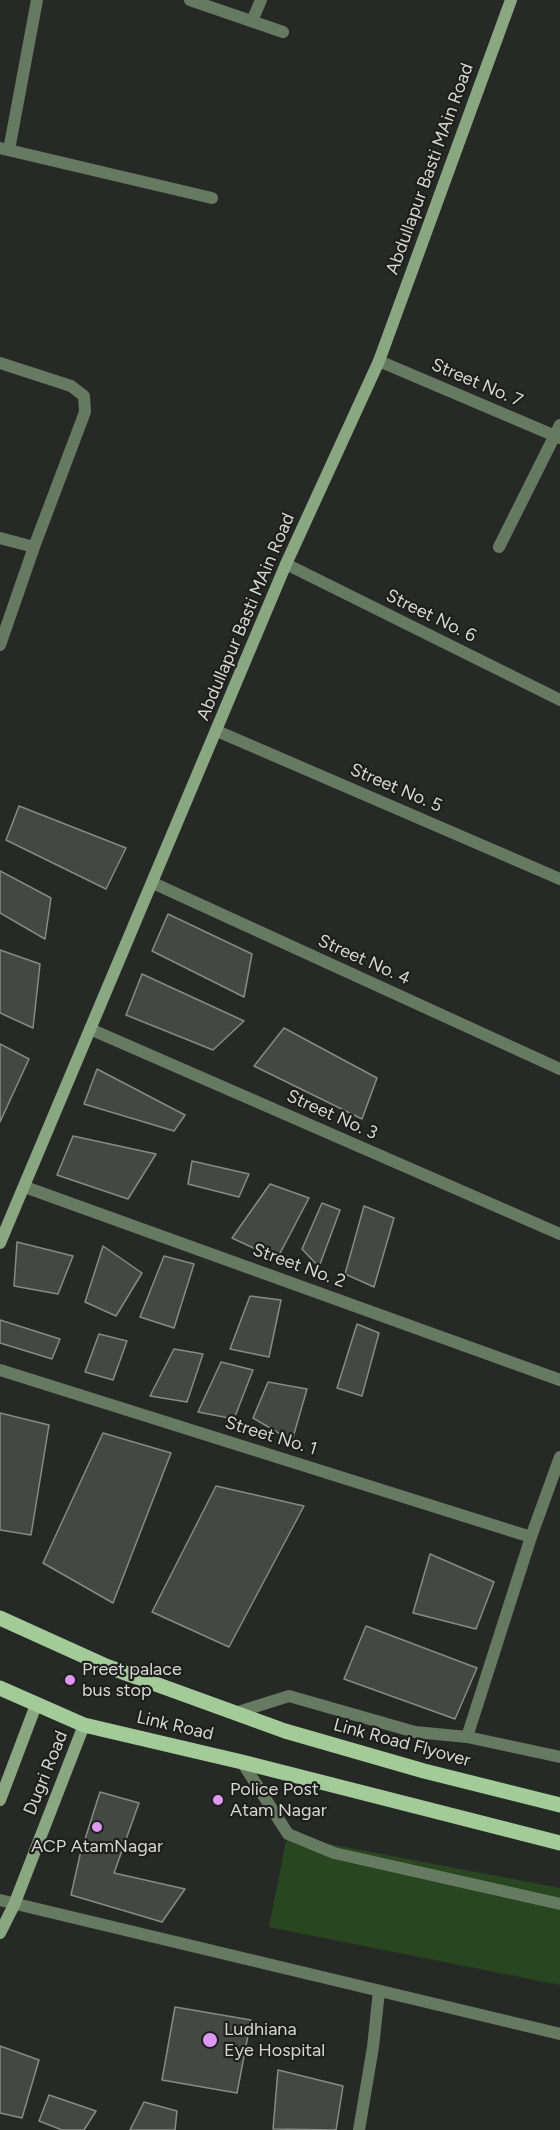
<!DOCTYPE html>
<style>
body{margin:0}
canvas{display:block;background:#272927}
</style>
<canvas width="560" height="2130"></canvas>
<script>
const g = document.querySelector('canvas').getContext('2d');
g.lineJoin = 'round';
function fill(path, color) {
  g.fillStyle = color;
  g.fill(path, 'evenodd');
}
function shape(rows) {
  const path = new Path2D();
  for (const r of rows) {
    path.moveTo(r[0], r[1]);
    for (let i = 2; i < r.length; i += 2) path.lineTo(r[i], r[i + 1]);
  }
  return path;
}
function strokePath(path, color, width, dash) {
  g.strokeStyle = color;
  g.lineWidth = width;
  g.lineCap = dash ? 'butt' : 'round';
  g.setLineDash(dash || []);
  g.stroke(path);
}
function label(font, color, halo, rows, align = 'center') {
  g.font = font + ' Figtree,sans-serif';
  g.lineWidth = 4.5;
  g.setLineDash([]);
  g.textBaseline = 'middle';
  g.strokeStyle = halo;
  g.fillStyle = color;
  for (const [text, x, y, turn = 0] of rows) {
    g.save();
    g.translate(x, y);
    g.rotate((+turn || 0) * Math.PI / 180);
    g.textAlign = isNaN(turn) ? turn : align;
    if (halo) g.strokeText(text, 0, 0);
    g.fillText(text, 0, 0);
    g.restore();
  }
}
const green = shape([
 [287,1836,560,1888,560,1985,269,1927]
]);
const building = shape([
 [19,806,126,848,106,889,6,840,19,806],
 [0,871,51,898,45,939,0,913,0,871],
 [168,914,252,954,244,997,152,951,168,914],
 [0,950,40,964,33,1028,0,1013,0,950],
 [142,974,244,1021,213,1050,126,1015,142,974],
 [284,1028,377,1078,362,1119,254,1066,284,1028],
 [0,1044,29,1059,0,1122,0,1044],
 [97,1069,185,1115,174,1131,84,1104,97,1069],
 [73,1136,156,1154,128,1199,57,1175,73,1136],
 [192,1161,249,1174,239,1197,188,1184,192,1161],
 [270,1184,309,1198,277,1259,232,1238,270,1184],
 [322,1203,340,1210,319,1267,302,1249,322,1203],
 [364,1206,394,1218,374,1287,345,1274,364,1206],
 [17,1242,73,1256,58,1294,14,1286,17,1242],
 [103,1246,142,1273,116,1316,85,1302,103,1246],
 [164,1256,194,1264,174,1328,140,1317,164,1256],
 [250,1296,281,1300,269,1357,230,1349,250,1296],
 [0,1320,60,1339,52,1359,0,1343,0,1320],
 [357,1324,379,1333,362,1396,337,1388,357,1324],
 [99,1334,127,1341,113,1380,85,1372,99,1334],
 [174,1349,203,1354,187,1402,150,1396,174,1349],
 [221,1362,253,1370,234,1419,198,1412,221,1362],
 [268,1382,307,1389,292,1441,253,1418,268,1382],
 [0,1413,49,1425,31,1535,0,1530,0,1413],
 [103,1433,171,1453,113,1603,43,1563,103,1433],
 [216,1486,304,1506,229,1647,152,1612,216,1486],
 [430,1554,494,1582,476,1629,413,1613,430,1554],
 [366,1626,477,1668,455,1719,344,1679,366,1626],
 [100,1792,139,1803,114,1873,185,1889,162,1922,71,1895,80,1855,100,1792],
 [175,2007,251,2020,237,2093,162,2080,175,2007],
 [0,2046,39,2060,22,2118,0,2113,0,2046],
 [278,2070,343,2086,336,2130,273,2129,278,2070],
 [49,2095,96,2111,84,2130,62,2130,39,2121,49,2095],
 [144,2102,177,2111,175,2130,130,2130,144,2102]
]);
const street = shape([
 [190,0,283,32],
 [252,21,261,0],
 [0,148,212,198],
 [9,150,37,0],
 [379,361,560,438],
 [0,363,71,386,84,396,85,412,34,547,0,645],
 [0,538,34,547],
 [499,547,560,425],
 [286,564,560,700],
 [217,731,560,879],
 [153,883,560,1069],
 [90,1029,560,1234],
 [25,1187,560,1380],
 [0,1370,531,1537],
 [235,1713,289,1696,415,1732,467,1737,560,1757],
 [467,1737,531,1537,560,1457],
 [242,1762,288,1834,334,1853,560,1904],
 [0,1900,560,2034],
 [359,2130,373,2047,379,1991]
]);
const secondary = shape([
 [0,1243,286,564,379,361,511,0],
 [0,1800,36,1705],
 [0,1933,14,1905,84,1725]
]);
const primary = shape([
 [0,1618,106,1666,285,1731,424,1771,560,1805],
 [0,1688,84,1725,242,1762,560,1843]
]);
const markers = [
 [70,1680,6,"#df98f2"],
 [218,1800,6,"#df98f2"],
 [97,1827,6,"#df98f2"],
 [210,2040,8,"#df98f2"]
];
const streetNames = [
 ["Abdullapur Basti MAin Road",430,169,-70],
 ["Street No. 7",477,383,23],
 ["Street No. 6",431,616,26],
 ["Abdullapur Basti MAin Road",246,617,-67],
 ["Street No. 5",396,788,23],
 ["Street No. 4",364,960,24],
 ["Street No. 3",332,1115,24],
 ["Street No. 2",299,1266,20],
 ["Street No. 1",271,1436,17],
 ["Link Road",175,1726,13],
 ["Link Road Flyover",402,1743,15],
 ["Dugri Road",46,1773,-68]
];
const poiNames = [
 ["Preet palace",82,1670],
 ["bus stop",82,1691],
 ["Police Post",230,1790],
 ["Atam Nagar",230,1811],
 ["ACP AtamNagar",97,1847,"center"],
 ["Ludhiana",224,2030],
 ["Eye Hospital",224,2051]
];
fill(green, '#28461f');
fill(building, '#454744');
strokePath(building, '#888a87', 1.5);
strokePath(street, '#667961', 12);
strokePath(secondary, '#89a780', 12);
strokePath(primary, '#a3cb98', 15);
for (const [x, y, r, color] of markers) {
  const dot = new Path2D();
  dot.arc(x, y, r, 0, 2 * Math.PI);
  g.fillStyle = color;
  g.fill(dot);
  strokePath(dot, '#1e1f1d', 2);
}
label('18px', '#d5d6d5', '#1e1f1d', streetNames);
label('18px', '#d5d6d5', '#1e1f1d', poiNames, 'left');
</script>
